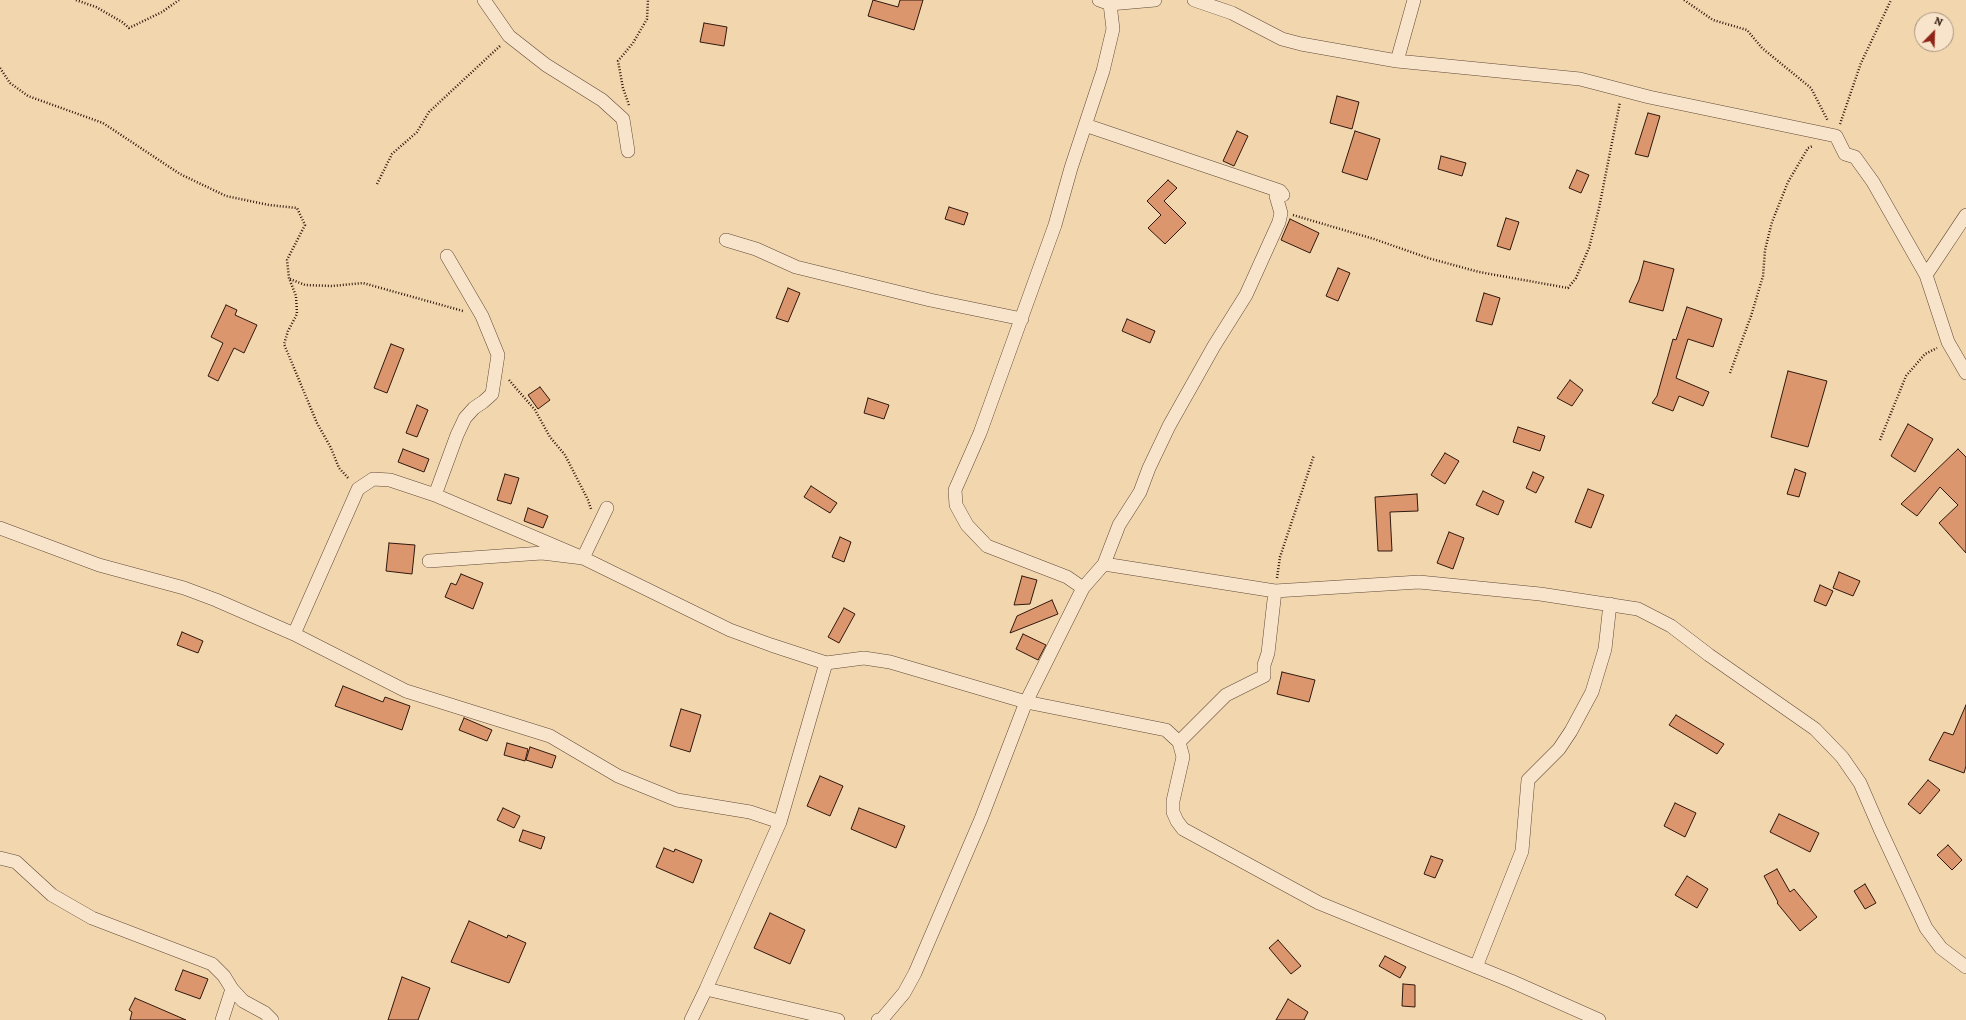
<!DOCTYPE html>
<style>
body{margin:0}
#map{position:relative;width:1966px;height:1020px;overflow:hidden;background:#f2d6ae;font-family:Alegreya,serif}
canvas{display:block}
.north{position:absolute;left:1914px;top:12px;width:40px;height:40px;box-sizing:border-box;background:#f7e4ca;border:1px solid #a7927f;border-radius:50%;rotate:23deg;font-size:11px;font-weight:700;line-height:16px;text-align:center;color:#30180e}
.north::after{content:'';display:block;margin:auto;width:14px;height:18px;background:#8f2418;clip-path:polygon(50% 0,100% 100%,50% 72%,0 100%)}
</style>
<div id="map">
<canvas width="1966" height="1020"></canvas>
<div class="north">N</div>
</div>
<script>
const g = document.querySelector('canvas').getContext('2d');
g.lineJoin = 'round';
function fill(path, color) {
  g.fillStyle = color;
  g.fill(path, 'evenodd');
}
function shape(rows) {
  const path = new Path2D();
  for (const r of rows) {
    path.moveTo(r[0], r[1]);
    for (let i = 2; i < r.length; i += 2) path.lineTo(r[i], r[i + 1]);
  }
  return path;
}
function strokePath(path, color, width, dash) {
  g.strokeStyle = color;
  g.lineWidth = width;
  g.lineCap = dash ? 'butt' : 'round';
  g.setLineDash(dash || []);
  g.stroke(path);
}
const building = shape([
 [873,0,898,7,900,0,923,0,914,30,868,16,873,0],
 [704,23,727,27,724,46,700,42,704,23],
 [1337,96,1359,102,1352,129,1330,123,1337,96],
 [1648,113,1660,116,1648,157,1635,154,1648,113],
 [1237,131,1248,136,1234,166,1223,161,1237,131],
 [1355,131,1380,139,1367,180,1342,172,1355,131],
 [1441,156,1466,163,1462,176,1438,169,1441,156],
 [1577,170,1589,175,1581,193,1569,188,1577,170],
 [1168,180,1177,188,1164,201,1186,223,1165,244,1148,228,1161,215,1147,201,1168,180],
 [949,207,968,213,964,225,945,219,949,207],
 [1506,218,1519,222,1510,250,1497,246,1506,218],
 [1290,219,1319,233,1310,253,1281,240,1290,219],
 [1644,261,1674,269,1663,311,1629,302,1639,280,1644,261],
 [1338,268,1350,273,1338,301,1326,296,1338,268],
 [788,288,800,293,788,322,776,318,788,288],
 [1484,293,1500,298,1492,325,1476,321,1484,293],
 [226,305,237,310,235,315,257,325,244,353,234,348,218,381,208,376,223,343,211,337,226,305],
 [1687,307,1722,319,1713,347,1688,339,1676,378,1709,392,1703,406,1679,396,1673,411,1652,403,1657,396,1673,339,1676,340,1687,307],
 [1127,319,1155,331,1150,343,1122,331,1127,319],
 [391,344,404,349,387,393,374,388,391,344],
 [1788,371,1827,381,1808,447,1771,437,1788,371],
 [1570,380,1583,390,1572,406,1557,398,1570,380],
 [540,387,550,400,538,409,528,395,540,387],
 [868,398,889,405,884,419,864,413,868,398],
 [417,405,428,410,417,437,406,433,417,405],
 [1908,424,1933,439,1915,472,1891,456,1908,424],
 [1518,427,1545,436,1540,451,1513,442,1518,427],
 [403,449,429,459,424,472,398,462,403,449],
 [1958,449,1966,457,1966,553,1939,523,1958,505,1940,487,1917,516,1901,504,1958,449],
 [1445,453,1459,461,1445,484,1431,475,1445,453],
 [1795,469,1806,473,1799,497,1787,494,1795,469],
 [1533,472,1544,477,1536,493,1526,488,1533,472],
 [505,474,519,478,511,504,497,500,505,474],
 [811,486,837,503,830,513,804,497,811,486],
 [1588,489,1604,495,1591,528,1575,522,1588,489],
 [1483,491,1504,501,1498,515,1476,505,1483,491],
 [1417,494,1418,511,1390,512,1392,551,1378,551,1375,497,1417,494],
 [528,508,548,516,543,528,524,521,528,508],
 [1449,532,1464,538,1453,569,1437,563,1449,532],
 [840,537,851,542,844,562,832,557,840,537],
 [389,543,415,545,412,574,386,571,389,543],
 [1839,572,1860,581,1853,596,1833,588,1839,572],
 [461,574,483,583,473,609,445,597,451,583,456,585,461,574],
 [1022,576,1037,580,1030,604,1014,605,1022,576],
 [1820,585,1833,591,1826,606,1814,601,1820,585],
 [1052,600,1058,614,1010,633,1017,616,1052,600],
 [844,608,855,614,839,643,828,637,844,608],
 [182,632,203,641,198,653,177,645,182,632],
 [1023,634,1046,645,1038,660,1016,649,1023,634],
 [1282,672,1315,680,1309,702,1277,694,1282,672],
 [343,686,383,702,385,697,410,706,402,730,335,706,343,686],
 [1966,705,1966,766,1964,773,1929,760,1944,732,1953,735,1966,705],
 [681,709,701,715,690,752,670,746,681,709],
 [1676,715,1724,744,1717,754,1669,725,1676,715],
 [464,718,492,730,487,741,459,730,464,718],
 [507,743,528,749,525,761,504,755,507,743],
 [530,747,556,756,552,768,526,760,530,747],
 [820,776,843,786,830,816,807,806,820,776],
 [1928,780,1940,790,1920,814,1908,804,1928,780],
 [1675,803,1696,813,1685,837,1664,826,1675,803],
 [503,808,520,816,514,828,497,820,503,808],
 [859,808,905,826,896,848,851,829,859,808],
 [1779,814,1819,833,1810,852,1770,832,1779,814],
 [523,830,545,837,541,849,519,841,523,830],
 [1948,845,1962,860,1952,870,1937,855,1948,845],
 [664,848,674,852,675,849,702,860,693,883,656,867,664,848],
 [1431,856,1443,860,1435,878,1424,874,1431,856],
 [1777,869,1790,892,1794,889,1817,917,1800,931,1777,903,1778,902,1764,876,1777,869],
 [1687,876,1708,889,1697,908,1675,895,1687,876],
 [1865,884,1876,903,1865,909,1854,891,1865,884],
 [770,913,805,930,790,964,754,948,770,913],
 [469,921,507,938,508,935,526,943,509,983,451,962,469,921],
 [1278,940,1301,966,1291,974,1269,948,1278,940],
 [1385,956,1406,967,1400,978,1379,966,1385,956],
 [183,970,208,979,200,999,175,990,183,970],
 [402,977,430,988,418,1020,388,1020,402,977],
 [1403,984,1415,985,1415,1007,1402,1006,1403,984],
 [135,998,156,1007,186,1020,130,1020,132,1012,129,1010,135,998],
 [1288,999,1308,1012,1304,1020,1276,1020,1288,999]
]);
const path = shape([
 [76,0,96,7,122,22,129,28,162,12,179,0],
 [1684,0,1713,20,1747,30,1762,48,1811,88,1828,121],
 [0,68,10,83,28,96,103,123,180,174,226,196,269,205,297,208,305,225,287,260,289,278,296,296,297,314,288,331,284,344,317,423,331,448,339,468,349,479],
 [629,105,623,88,618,61,633,43,647,19,648,0],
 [1840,124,1861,63,1891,0],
 [377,184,392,154,417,132,429,112,501,45],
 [1293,215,1374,239,1428,258,1479,272,1568,288,1576,278,1589,248,1599,208,1620,102],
 [290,279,305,285,332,286,363,283,463,311],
 [1730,373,1751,316,1763,276,1765,250,1772,222,1788,182,1808,148,1813,146],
 [509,380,535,410,550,437,565,455,588,500,591,509],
 [1880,440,1906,376,1925,354,1937,348],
 [1277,578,1280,557,1314,455]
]);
const minor = shape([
 [484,0,509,36,546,65,602,100,623,119,628,151],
 [1099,0,1110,4,1155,0],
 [1111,0,1110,4,1113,29,1103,71,1071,168,1055,225,980,433,955,490,956,505,967,525,987,546,1067,577,1083,588,1104,564,1275,591,1419,582,1540,594,1638,609,1671,626,1709,655,1815,729,1842,757,1860,783,1880,829,1926,928,1941,948,1966,967],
 [1194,0,1232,13,1282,39,1301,44,1397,61,1580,79,1649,97,1836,136,1845,154,1855,157,1873,182,1926,275,1948,342,1966,373],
 [1397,61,1414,0],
 [1085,125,1280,191,1283,195,1276,196,1281,213,1279,222,1246,295,1214,346,1169,426,1149,468,1140,492,1119,525,1104,564],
 [726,240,756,249,796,267,930,300,1022,319],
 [1926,275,1966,215],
 [435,495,457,435,465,418,474,408,483,402,492,394,498,355,482,316,447,256],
 [0,528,99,565,184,588,216,600,294,634,406,691,550,736,618,776,677,800,750,812,780,822],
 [429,561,542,553,583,558,607,508],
 [294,634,358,489,373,479,390,480,435,495,583,558,730,630,771,645,826,663,864,658,890,662,1026,702,1166,730,1179,742,1183,757,1173,801,1173,812,1177,821,1183,829,1319,903,1511,981,1599,1020],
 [1179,742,1226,695,1264,676,1264,665,1268,653,1275,591],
 [0,858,16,862,52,895,92,918,212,964,224,976,232,989,243,1001,265,1013,272,1020],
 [1476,967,1522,851,1528,780,1559,749,1571,731,1592,692,1605,649,1610,604],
 [706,989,838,1020],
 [222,1020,232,989],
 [691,1020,706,989,780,822,826,663],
 [878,1020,882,1019,904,993,915,973,981,819,1026,702,1083,588]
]);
fill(building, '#db966d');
strokePath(building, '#30180e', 1);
strokePath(minor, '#604836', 14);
strokePath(path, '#30180e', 2.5, [1, 2]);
strokePath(minor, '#f7e4ca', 13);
</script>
